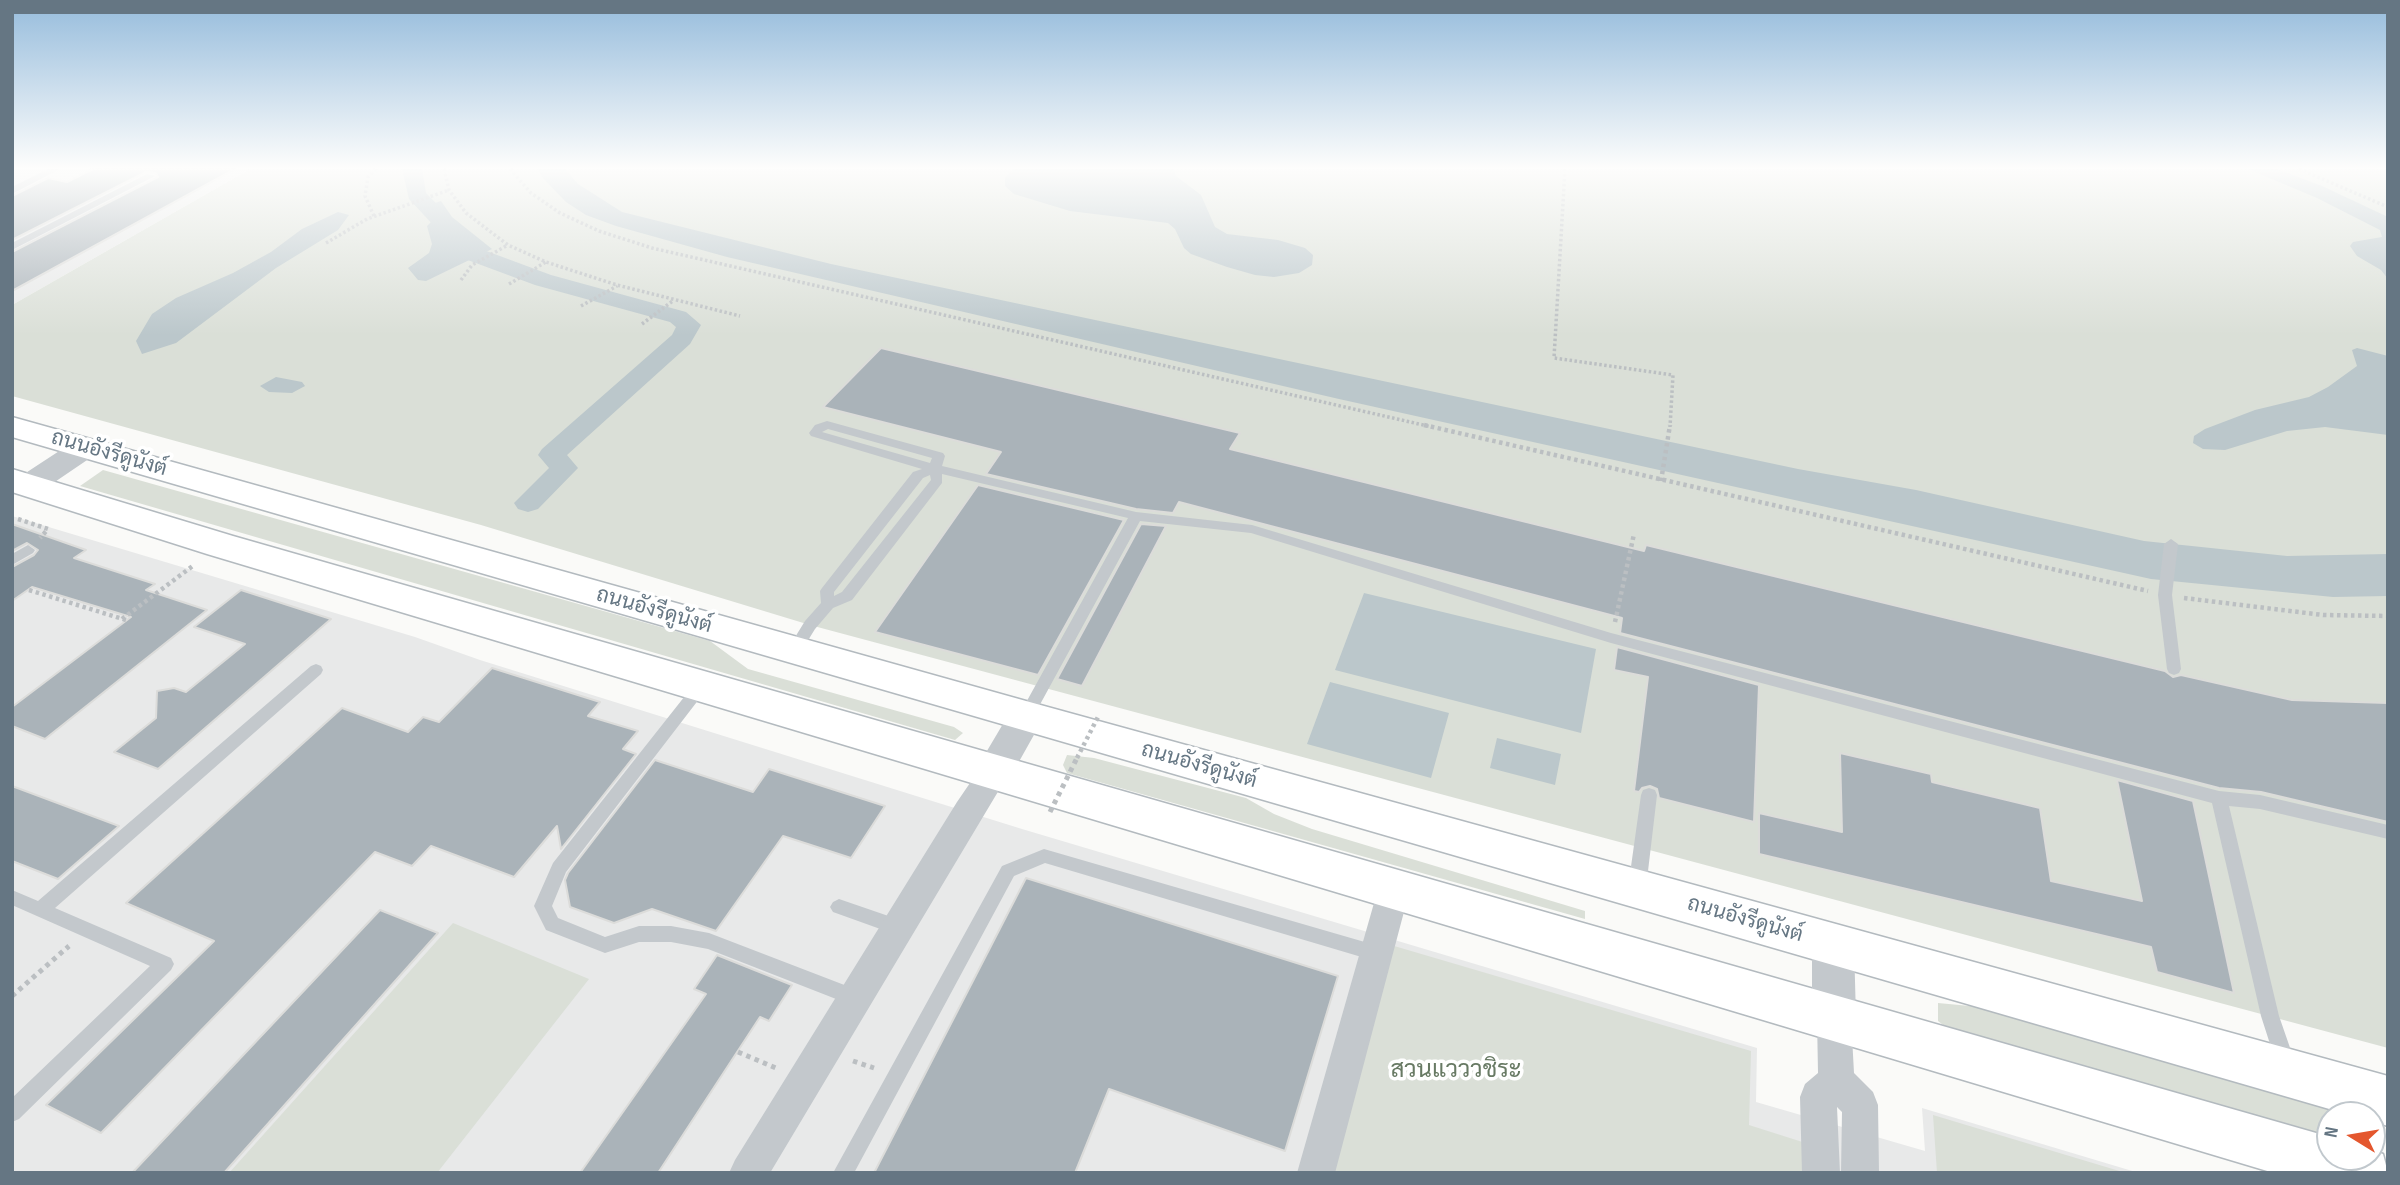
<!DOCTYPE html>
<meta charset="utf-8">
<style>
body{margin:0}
#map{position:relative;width:2400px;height:1185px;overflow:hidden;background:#fafaf8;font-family:"Sofia Sans Condensed",sans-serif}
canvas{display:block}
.frame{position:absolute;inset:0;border:14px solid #657683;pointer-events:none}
.north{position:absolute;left:2316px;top:1101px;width:70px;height:70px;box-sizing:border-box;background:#fff;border:2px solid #c1c8cd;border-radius:50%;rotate:281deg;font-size:19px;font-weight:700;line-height:28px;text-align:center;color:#657683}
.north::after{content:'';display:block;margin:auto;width:24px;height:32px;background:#e4572e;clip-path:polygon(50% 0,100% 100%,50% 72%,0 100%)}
</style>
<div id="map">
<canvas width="2400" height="1185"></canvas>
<div class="frame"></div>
<div class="north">N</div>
</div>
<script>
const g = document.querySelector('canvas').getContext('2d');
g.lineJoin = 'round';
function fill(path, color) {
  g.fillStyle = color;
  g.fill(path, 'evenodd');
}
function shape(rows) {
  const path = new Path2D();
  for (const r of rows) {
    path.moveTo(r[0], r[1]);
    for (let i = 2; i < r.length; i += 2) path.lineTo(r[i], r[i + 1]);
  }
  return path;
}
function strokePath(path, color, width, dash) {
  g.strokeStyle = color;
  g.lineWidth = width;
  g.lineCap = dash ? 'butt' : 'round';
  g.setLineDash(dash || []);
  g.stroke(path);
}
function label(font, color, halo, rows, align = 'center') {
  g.font = font + ' "Sofia Sans Condensed",Sarabun,sans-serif';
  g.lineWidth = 7;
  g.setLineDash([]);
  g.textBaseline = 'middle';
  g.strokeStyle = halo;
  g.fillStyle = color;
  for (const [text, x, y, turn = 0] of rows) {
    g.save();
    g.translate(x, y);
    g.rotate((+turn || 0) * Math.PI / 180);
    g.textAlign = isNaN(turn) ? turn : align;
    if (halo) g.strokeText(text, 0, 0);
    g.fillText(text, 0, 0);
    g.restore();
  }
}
const built = shape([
 [12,169,250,169,12,305],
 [12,516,415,637,480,660,1022,829,1757,1048,1756,1102,1925,1151,1922,1108,2139,1173,12,1173]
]);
const green = shape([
 [250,169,2388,169,2388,1048,810,625,481,525,12,396,12,305],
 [103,470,710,641,748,669,954,727,963,733,955,740,80,486],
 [1067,755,1094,758,1246,798,1274,814,1312,829,1585,911,1585,919,1067,773,1063,765],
 [453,923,589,979,437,1173,229,1173],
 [1384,943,1751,1051,1749,1125,1815,1146,1814,1173,1325,1173],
 [1938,1003,1991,1008,2365,1115,2330,1115,2330,1137,1952,1032,1938,1021],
 [1933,1115,2126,1173,1937,1173]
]);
const water = shape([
 [538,169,565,169,578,184,622,212,831,264,1798,469,1916,490,2144,541,2287,556,2388,554,2388,596,2333,597,2151,579,1339,399,727,257,616,226,586,215,566,202,542,177],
 [1013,169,1173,169,1176,176,1201,195,1215,227,1227,234,1278,240,1305,248,1313,255,1312,265,1299,273,1274,277,1255,275,1227,267,1191,254,1184,248,1175,229,1168,223,1070,211,1014,194,1005,186,1005,178],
 [2248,169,2277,169,2322,186,2388,217,2388,279,2381,270,2357,256,2350,246,2353,242,2382,237,2380,230,2317,198],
 [441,201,452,217,492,249,426,281,418,280,408,268,429,253,432,244,427,226,434,219,423,207],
 [338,212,349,215,338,230,276,268,176,343,142,354,136,341,152,314,176,298,233,273,271,252,302,229],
 [2357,348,2388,356,2388,435,2325,427,2287,431,2225,450,2203,449,2193,443,2194,436,2205,429,2255,410,2309,397,2328,387,2357,366,2352,350],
 [276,377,302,382,305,386,292,393,269,392,260,386],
 [1364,593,1596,649,1581,733,1335,670],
 [1330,682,1449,713,1431,778,1307,744],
 [1497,738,1561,754,1555,785,1490,768]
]);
const canal = shape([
 [402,169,422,169,426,193,481,249,551,275,686,312,701,325,690,344,567,455,578,468,538,509,528,512,518,509,514,503,549,468,538,455,542,449,672,335,676,327,670,322,535,285,465,259,409,199,402,169]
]);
const building = shape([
 [93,169,235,169,12,291,12,252,158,177,156,173,146,172,12,240,12,196,48,178,67,182,93,169],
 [881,348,1240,433,1230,449,1644,551,1646,545,2165,671,2173,677,2181,675,2292,700,2388,703,2388,822,2261,792,2219,788,1620,633,1622,618,1179,502,1173,513,1136,509,986,474,1001,452,823,407,881,348],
 [978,485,1124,520,1038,675,875,632,978,485],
 [12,524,86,550,74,558,155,584,146,590,207,610,45,739,12,726,12,707,131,617,32,587,12,601,12,567,34,555,38,550,27,543,12,551,12,524],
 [1141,524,1166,526,1082,686,1057,679,1141,524],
 [241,590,331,619,158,769,114,752,156,718,157,691,174,688,186,692,245,644,194,627,241,590],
 [1617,647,1759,685,1754,822,1659,798,1657,789,1650,786,1642,788,1639,792,1634,791,1648,677,1614,670,1617,647],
 [492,668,600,702,588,716,638,731,623,749,636,754,561,849,557,826,514,877,431,846,412,866,375,852,101,1133,46,1105,214,941,126,903,342,708,408,732,423,717,439,722,492,668],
 [1840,753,1931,774,1932,782,2040,808,2051,881,2142,901,2117,780,2193,801,2234,993,2157,972,2151,947,1759,854,1759,813,1842,832,1840,753],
 [655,760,753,792,769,769,885,806,851,858,783,836,716,931,652,909,614,923,570,907,565,880,568,873,655,760],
 [12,786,119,826,58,879,12,861,12,786],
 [1026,878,1338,976,1285,1151,1109,1089,1075,1173,874,1173,1026,878],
 [380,910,438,933,224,1173,132,1173,380,910],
 [717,955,792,985,769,1021,760,1017,658,1173,580,1173,706,994,694,989,717,955]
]);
const pathFar2 = shape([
 [444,169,449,190,466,213,508,245,546,262,617,285,740,316],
 [510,169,531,193,560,213,599,231,652,248,1432,427],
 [1565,169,1554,358,1673,375,1670,427],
 [2299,169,2388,207],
 [374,216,365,196,368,177,376,169],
 [326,243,367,219,449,190],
 [461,280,472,265,508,245],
 [509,284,546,262],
 [581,306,617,286],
 [642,324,674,300]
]);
const pathFar1 = shape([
 [1424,425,2148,591],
 [1661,481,1670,425],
 [18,519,48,529,40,538],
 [29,590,126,620],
 [2184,598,2323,615,2388,616],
 [122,619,194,565],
 [1615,622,1634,534]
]);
const path = shape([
 [12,996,69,946],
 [738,1052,776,1068],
 [853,1061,874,1068]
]);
const service = shape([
 [48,169,60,169,12,194,12,187,48,169],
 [147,174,155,176,12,250,12,243,147,174],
 [827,421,943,453,945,456,942,466,1136,512,1252,525,1611,633,2219,791,2260,795,2388,825,2388,839,2260,809,2229,806,2279,1016,2296,1065,2293,1072,2286,1074,2279,1072,2261,1016,2212,803,1611,643,1251,533,1140,521,1031,721,1026,723,1021,721,1018,717,1128,518,942,474,942,483,852,600,833,608,815,629,799,655,789,655,787,651,789,647,805,621,821,603,820,591,822,588,913,472,922,469,811,436,809,433,815,425,827,421],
 [828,429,932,458,930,463,822,432,828,429],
 [930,475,931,480,842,592,834,596,834,592,923,478,930,475],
 [2171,539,2178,544,2172,595,2181,669,2179,673,2174,675,2169,673,2167,669,2158,595,2164,544,2171,539],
 [28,545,35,550,33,553,12,565,12,554,28,545],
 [316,664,321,666,323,670,321,674,55,908,171,958,174,964,171,970,19,1119,12,1122,12,1098,150,966,12,905,12,890,38,901,311,666,316,664],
 [701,680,706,682,709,686,706,690,566,872,552,906,558,918,605,937,639,926,671,926,709,933,860,991,863,997,860,1003,854,1006,708,949,671,942,639,942,605,953,546,930,534,906,553,863,696,682,701,680],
 [1649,788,1655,790,1657,795,1646,888,1643,893,1637,895,1631,893,1628,888,1641,795,1643,790,1649,788],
 [1044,849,1375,945,1381,947,1384,953,1381,959,1375,961,1045,863,1014,876,854,1173,833,1173,1002,866,1044,849],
 [839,899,903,921,906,927,903,933,897,935,833,912,830,907,833,902,839,899]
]);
const minor = shape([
 [994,760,1005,764,1009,772,1005,780,770,1173,729,1173,735,1160,957,802,983,764,994,760],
 [1394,875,1405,879,1410,889,1335,1173,1297,1173,1378,889,1383,879,1394,875],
 [1834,1002,1846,1006,1851,1018,1854,1073,1873,1092,1878,1105,1879,1173,1841,1173,1842,1112,1837,1107,1840,1173,1802,1173,1800,1097,1805,1084,1818,1073,1817,1018,1822,1006,1834,1002]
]);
const tertiary = shape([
 [86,438,96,440,101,447,96,454,40,492,29,495,18,492,14,485,18,478,76,440,86,438],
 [1026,703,1039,707,1044,717,1007,783,994,787,981,783,975,772,981,761,1013,707,1026,703],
 [1833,925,1848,931,1854,944,1856,1018,1850,1033,1834,1039,1818,1033,1812,1018,1812,944,1818,931,1833,925]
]);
const secondary = shape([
 [12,417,1026,701,2388,1076,2388,1126,2372,1121,2372,1115,2350,1115,12,437,12,417],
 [12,469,233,536,2330,1137,2330,1157,2372,1157,2372,1150,2383,1154,2388,1173,2274,1173,207,554,12,492,12,469]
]);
const pathBridgeFar1 = shape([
 [1077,758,1099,715]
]);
const pathBridge = shape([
 [1050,812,1078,756]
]);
const streetNames = [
 ["ถนนอังรีดูนังต์",109,454,16],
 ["ถนนอังรีดูนังต์",654,611,16],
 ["ถนนอังรีดูนังต์",1199,766,16],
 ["ถนนอังรีดูนังต์",1745,920,16]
];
const nearParknames = [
 ["สวนแวววชิระ",1456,1071]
];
fill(built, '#e8e9e9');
fill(green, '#dadfd7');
fill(water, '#bbc7cb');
fill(canal, '#bbc7cb');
fill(building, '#aab3b9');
strokePath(building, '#dcdcda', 2);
strokePath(secondary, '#b3babf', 3);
strokePath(pathFar2, '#bbbfc2', 3.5, [2.5, 2.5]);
strokePath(pathFar1, '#bbbfc2', 4.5, [3.5, 3.5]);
strokePath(path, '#bbbfc2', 5, [4.5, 4.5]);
fill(service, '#c3c8cc');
fill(minor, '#c3c8cc');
fill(tertiary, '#c3c8cc');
fill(secondary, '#fff');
strokePath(pathBridgeFar1, '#bbbfc2', 4.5, [3.5, 3.5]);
strokePath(pathBridge, '#bbbfc2', 5, [4.5, 4.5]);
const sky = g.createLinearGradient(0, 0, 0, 335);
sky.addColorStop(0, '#96bcdc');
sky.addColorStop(0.5, '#fdfdfc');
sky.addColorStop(1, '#fdfdfc00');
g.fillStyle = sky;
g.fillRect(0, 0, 2400, 335);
label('21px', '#657683', '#fff', streetNames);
label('24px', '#687a64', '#fff', nearParknames);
</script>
